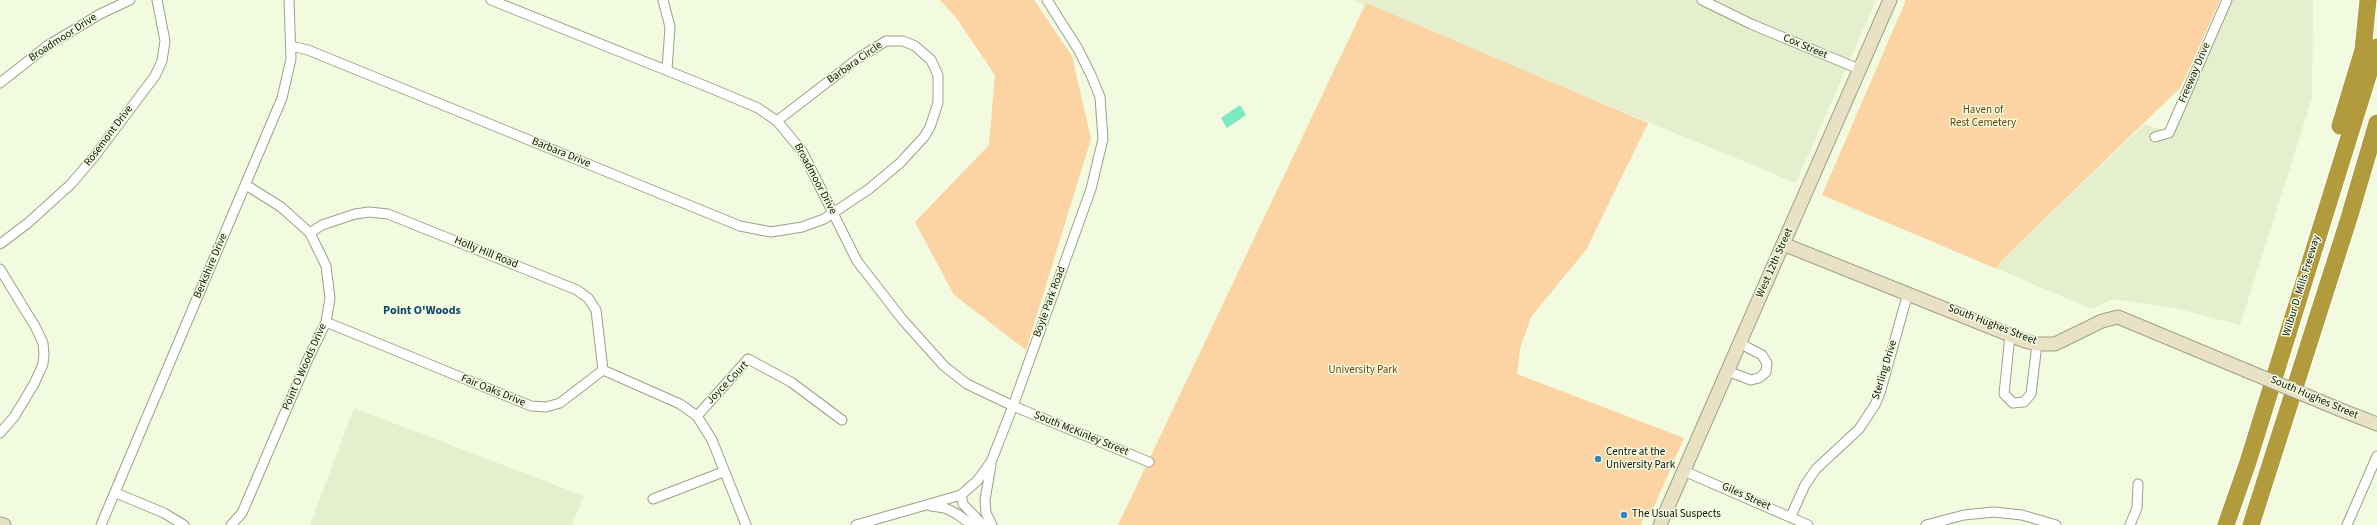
<!DOCTYPE html>
<style>
body{margin:0}
canvas{display:block;background:#f2fadf}
</style>
<canvas width="2377" height="525"></canvas>
<script>
const g = document.querySelector('canvas').getContext('2d');
g.lineJoin = 'round';
function fill(path, color) {
  g.fillStyle = color;
  g.fill(path, 'evenodd');
}
function shape(rows) {
  const path = new Path2D();
  for (const r of rows) {
    path.moveTo(r[0], r[1]);
    for (let i = 2; i < r.length; i += 2) path.lineTo(r[i], r[i + 1]);
  }
  return path;
}
function strokePath(path, color, width, dash) {
  g.strokeStyle = color;
  g.lineWidth = width;
  g.lineCap = dash ? 'butt' : 'round';
  g.setLineDash(dash || []);
  g.stroke(path);
}
function label(font, color, halo, rows, align = 'center') {
  g.font = font + ' "Source Sans 3",sans-serif';
  g.lineWidth = 3;
  g.setLineDash([]);
  g.textBaseline = 'middle';
  g.strokeStyle = halo;
  g.fillStyle = color;
  for (const [text, x, y, turn = 0] of rows) {
    g.save();
    g.translate(x, y);
    g.rotate((+turn || 0) * Math.PI / 180);
    g.textAlign = isNaN(turn) ? turn : align;
    if (halo) g.strokeText(text, 0, 0);
    g.fillText(text, 0, 0);
    g.restore();
  }
}
const built = shape([
 [1353,0,1876,0,1796,183],
 [2227,0,2313,0,2312,98,2240,325,2175,308,2113,299,2091,309,1998,269,2000,262,2145,124,2169,133],
 [354,408,584,496,572,525,310,525]
]);
const green = shape([
 [940,0,1034,0,1072,56,1091,139,1026,350,954,295,915,222,989,145,995,75,957,19],
 [1906,0,2220,0,2181,87,2000,262,1997,269,1822,195],
 [1366,3,1648,123,1586,250,1531,317,1520,349,1517,374,1684,438,1649,518,1643,519,1641,525,1118,525]
]);
const water = shape([
 [1240,105,1246,115,1227,128,1221,118]
]);
const street = shape([
 [491,0,708,87,758,108,777,121,802,151,857,261,902,319,944,366,967,384,1013,406,1149,462],
 [663,0,670,27,667,70],
 [1702,0,1751,24,1859,69],
 [291,46,308,50,740,226,771,232,802,227,824,219,869,189,900,163,924,137,930,127,938,103,938,75,931,60,915,46,903,41,886,41,860,57,777,121],
 [0,83,47,46,100,14,130,0],
 [2155,137,2169,133,2227,0],
 [310,233,322,225,355,214,369,212,388,214,577,290,588,298,596,310,603,370],
 [0,244,28,223,71,184,94,157,155,76,162,61,165,41,157,0],
 [0,269,36,328,43,343,44,355,43,364,34,384,14,417,0,433],
 [326,322,531,406,546,407,560,403,603,370],
 [2010,335,2004,394,2013,403,2024,402,2031,394,2037,344],
 [603,370,680,404,697,416,712,440,746,525],
 [1727,371,1751,380,1759,378,1766,372,1767,363,1762,355,1739,343],
 [697,416,748,359,791,382,842,420],
 [991,465,985,500,986,513,992,525],
 [1684,471,1808,525],
 [116,493,164,513,184,525],
 [961,495,963,504,983,525],
 [653,499,723,472],
 [931,506,945,508,957,514,972,525],
 [1791,516,1805,485,1816,469,1859,429,1875,405,1880,393,1908,293],
 [101,525,282,98,291,59,289,0],
 [231,525,242,513,308,359,326,322,330,298,326,266,310,233,281,207,246,185],
 [856,525,961,495,977,481,991,462,1013,406,1091,189,1103,139,1100,97,1091,75,1078,49,1047,0],
 [1926,525,1964,515,1994,512,2022,515,2056,525],
 [2130,525,2137,508,2138,484],
 [2347,525,2377,456]
]);
const secondary = shape([
 [1783,244,2025,341,2037,344,2055,344,2102,321,2118,317,2245,370],
 [2341,410,2377,424],
 [0,524,4,525],
 [1660,525,1890,0]
]);
const highway = shape([
 [2340,126,2363,50,2368,0],
 [2226,525,2248,462,2377,47],
 [2251,525,2349,218,2377,123]
]);
const secondaryBridge = shape([
 [2245,370,2341,410]
]);
const markers = [
 [1598,459,4,"#3b86b9"],
 [1624,515,4,"#3b86b9"]
];
const streetNames = [
 ["Broadmoor Drive",63,38,-33],
 ["Cox Street",1805,47,23],
 ["Barbara Circle",855,63,-35],
 ["Freeway Drive",2195,73,-67],
 ["Rosemont Drive",109,136,-53],
 ["Barbara Drive",561,153,22],
 ["Broadmoor Drive",815,179,62],
 ["Holly Hill Road",486,253,22],
 ["West 12th Street",1775,263,-66],
 ["Berkshire Drive",211,266,-67],
 ["Wilbur D. Mills Freeway",2302,286,-73],
 ["Boyle Park Road",1050,302,-70],
 ["South Hughes Street",1992,325,21],
 ["Point O Woods Drive",305,367,-66],
 ["Sterling Drive",1885,370,-73],
 ["Joyce Court",728,383,-46],
 ["Fair Oaks Drive",493,391,22],
 ["South Hughes Street",2314,398,23],
 ["South McKinley Street",1081,434,22],
 ["Giles Street",1746,497,24]
];
const parkNames = [
 ["Haven of",1983,111],
 ["Rest Cemetery",1983,124],
 ["University Park",1363,371]
];
const poiNames = [
 ["Centre at the",1606,453],
 ["University Park",1606,466],
 ["The Usual Suspects",1632,515]
];
const neighbourhoodNames = [
 ["Point O'Woods",422,311]
];
fill(built, '#e6efcd');
fill(green, '#fcd3a3');
fill(water, '#7ce9c3');
strokePath(street, '#9ba289', 11);
strokePath(secondary, '#9ba289', 15);
strokePath(highway, '#fff', 19);
strokePath(street, '#fff', 9);
strokePath(secondary, '#e8e1c4', 13);
strokePath(highway, '#b19b3c', 17);
strokePath(secondaryBridge, '#9ba289', 15, []);
strokePath(secondaryBridge, '#e8e1c4', 13);
for (const [x, y, r, color] of markers) {
  const dot = new Path2D();
  dot.arc(x, y, r, 0, 2 * Math.PI);
  g.fillStyle = color;
  g.fill(dot);
  strokePath(dot, '#f2fadf', 1.5);
}
label('11px', '#101209', '#f2fadf', streetNames);
label('11px', '#6b4406', '#f2fadf', parkNames);
label('11px', '#101209', '#f2fadf', poiNames, 'left');
label('bold 12px', '#104769', '#f2fadf', neighbourhoodNames);
</script>
